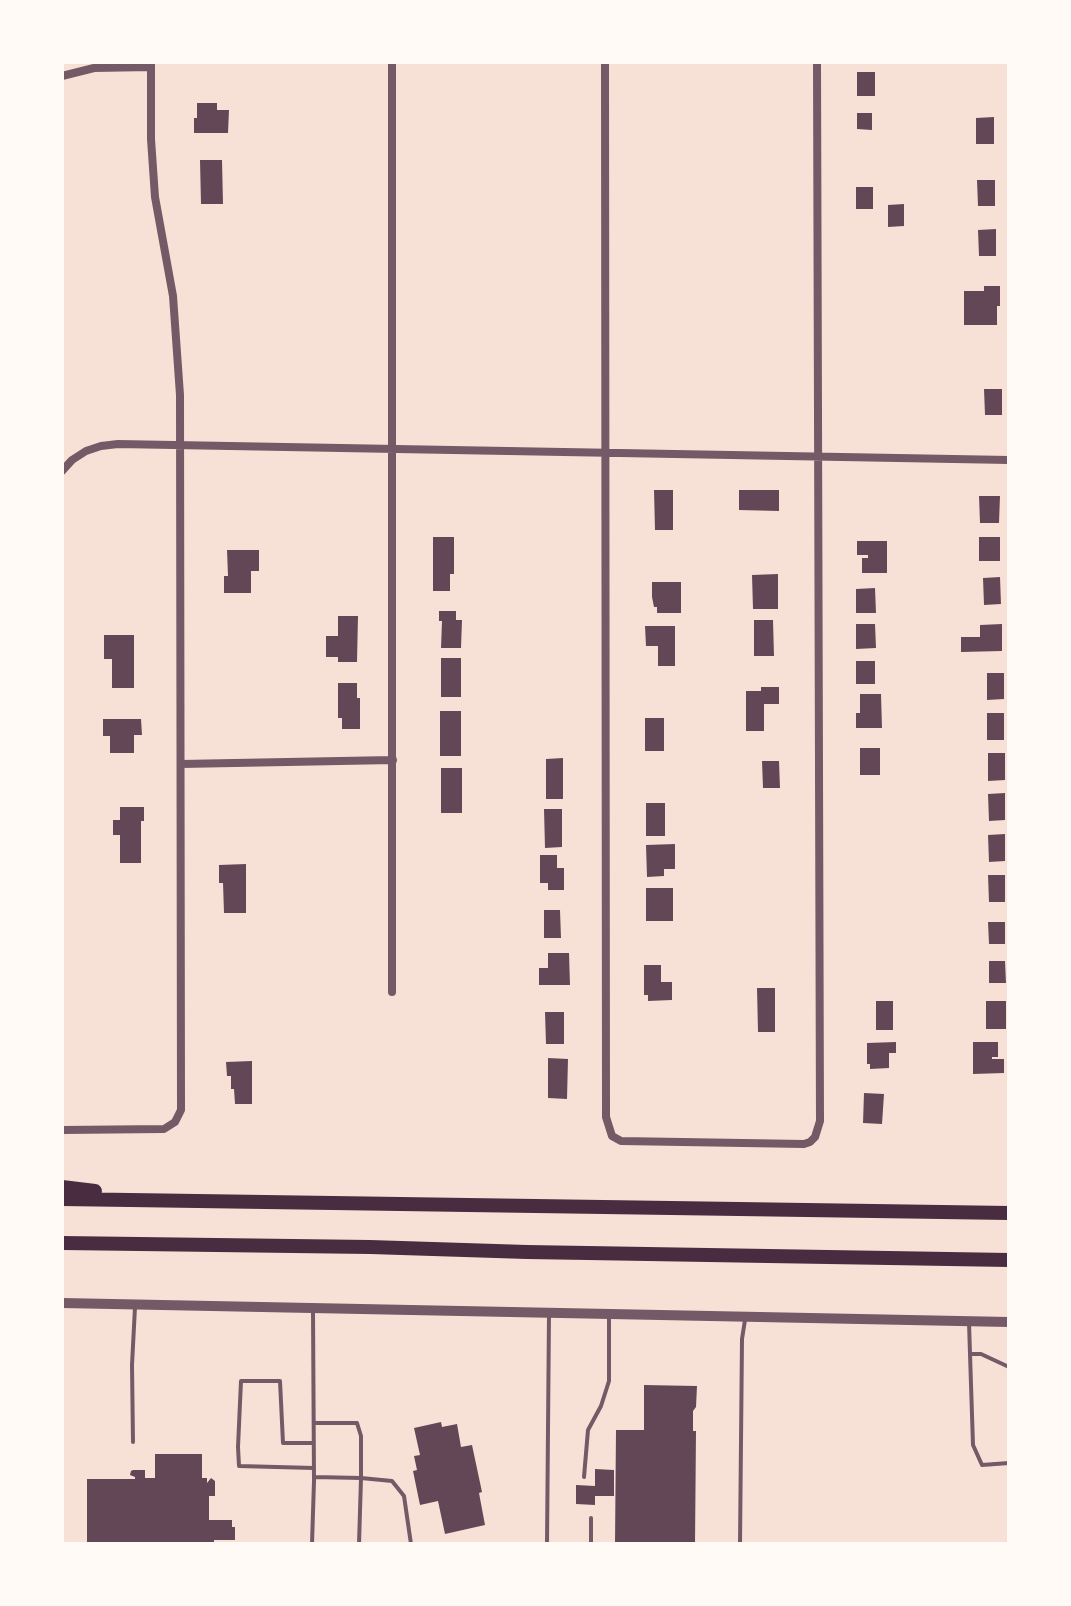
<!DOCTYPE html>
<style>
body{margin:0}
#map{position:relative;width:1071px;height:1606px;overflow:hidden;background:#f7e1d7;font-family:Arial,sans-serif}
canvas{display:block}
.frame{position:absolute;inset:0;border:64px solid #fffaf5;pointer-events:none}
</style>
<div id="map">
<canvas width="1071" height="1606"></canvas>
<div class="frame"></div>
</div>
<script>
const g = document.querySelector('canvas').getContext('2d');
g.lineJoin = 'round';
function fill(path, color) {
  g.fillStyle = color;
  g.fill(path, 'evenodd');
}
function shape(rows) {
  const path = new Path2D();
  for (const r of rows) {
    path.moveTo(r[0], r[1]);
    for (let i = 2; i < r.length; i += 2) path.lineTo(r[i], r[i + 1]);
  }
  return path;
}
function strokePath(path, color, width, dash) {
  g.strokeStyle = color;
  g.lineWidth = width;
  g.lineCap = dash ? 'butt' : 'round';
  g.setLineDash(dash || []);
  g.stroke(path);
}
const building = shape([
 [857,72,875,72,875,96,857,96],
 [197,103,217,103,217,110,229,110,228,133,194,133,194,118,197,118],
 [857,113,872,113,872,130,857,129],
 [994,117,994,144,976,144,976,118],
 [200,160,222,160,223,204,201,204],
 [977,180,995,180,995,206,978,206],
 [856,187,873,187,873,209,856,209],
 [904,204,904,226,888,227,888,205],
 [996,229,996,256,979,256,978,230],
 [984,286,1000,286,1000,306,997,306,997,325,964,325,964,291,984,291],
 [984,389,1002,389,1002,415,985,415],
 [654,490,673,490,673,530,655,530],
 [739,490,779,490,779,511,739,510],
 [979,496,1000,496,999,523,980,523],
 [433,537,454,537,454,574,450,574,450,591,433,591],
 [979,537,1000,537,1000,561,979,561],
 [857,541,887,541,887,573,862,573,862,558,868,558,868,555,857,555],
 [227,550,259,550,259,571,251,571,251,593,224,593,224,576,228,576],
 [778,574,778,609,753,609,752,575],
 [1000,577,1001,604,984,605,983,578],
 [652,582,681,582,681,613,657,613,657,607,654,607,652,597],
 [875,588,876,613,856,613,856,589],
 [439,611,456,611,456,620,462,620,461,648,441,648,442,621,439,621],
 [338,616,358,616,357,662,338,662,338,657,326,657,326,636,338,636],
 [754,620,773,620,774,656,754,656],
 [856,624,875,624,876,648,856,649],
 [1002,624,1002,651,961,652,961,637,980,637,980,625],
 [645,626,675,626,675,666,658,666,658,646,646,646],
 [104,635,134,635,134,688,112,688,112,659,104,659],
 [441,658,461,658,461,697,441,697],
 [856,661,875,661,875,684,856,684],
 [987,673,1004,673,1004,699,987,700],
 [338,683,357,683,357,698,360,698,360,729,342,729,342,718,338,718],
 [761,687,779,687,779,704,764,704,764,731,746,731,746,691,761,691],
 [860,694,881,694,882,728,856,728,856,713,860,713],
 [440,711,461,711,461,756,440,756],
 [987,713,1004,713,1004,740,987,740],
 [645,718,664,718,664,751,645,751],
 [103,719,141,719,142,735,134,735,134,753,110,753,110,736,103,736],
 [860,748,880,748,880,775,860,775],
 [988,753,1005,753,1005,780,988,781],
 [563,758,563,799,546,799,546,759],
 [762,761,779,761,780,788,763,788],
 [441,768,462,768,462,813,441,813],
 [1005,793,1005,820,989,821,988,794],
 [646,803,665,803,665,836,646,836],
 [120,807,144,807,144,821,141,821,141,863,120,863,120,835,113,835,113,820,120,820],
 [544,809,562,809,562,847,545,848],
 [1005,834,1005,861,989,862,988,835],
 [675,844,675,869,664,869,664,876,647,877,646,845],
 [540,855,557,855,557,868,564,868,564,890,548,890,548,883,540,883],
 [246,864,246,913,224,913,223,883,219,883,219,865],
 [988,875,1005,875,1005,902,989,902],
 [646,888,673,888,673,921,646,921],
 [544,910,560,910,561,938,544,938],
 [988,922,1005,922,1005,944,989,944],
 [548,953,569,953,570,985,539,985,539,968,548,968],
 [989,961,1005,961,1006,983,989,983],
 [644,965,661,965,661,982,672,982,672,1000,648,1001,648,995,644,995],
 [757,988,775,988,775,1032,758,1032],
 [876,1001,893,1001,893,1030,876,1030],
 [986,1001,1006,1001,1006,1029,986,1029],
 [545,1012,564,1012,564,1044,546,1044],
 [896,1042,896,1053,889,1053,889,1068,870,1069,870,1064,867,1064,867,1043],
 [973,1042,998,1042,998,1057,992,1057,992,1059,1004,1059,1004,1073,973,1074],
 [548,1058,568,1059,567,1099,548,1098],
 [252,1061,252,1104,235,1104,234,1089,231,1089,231,1076,227,1076,226,1062],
 [864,1093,884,1094,882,1124,863,1123],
 [644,1385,697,1386,696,1407,693,1411,693,1431,696,1431,695,1544,615,1544,616,1430,644,1430],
 [441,1422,442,1427,457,1424,461,1447,472,1445,482,1492,479,1493,485,1525,445,1534,438,1501,420,1505,413,1471,417,1470,414,1456,420,1455,414,1428],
 [155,1454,202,1454,202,1478,207,1478,207,1483,211,1478,215,1481,215,1496,209,1496,209,1520,232,1520,232,1527,235,1527,235,1540,214,1540,214,1543,208,1544,87,1544,87,1479,135,1479,135,1477,130,1475,131,1471,133,1470,145,1470,145,1478,155,1478],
 [595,1469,614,1470,614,1496,595,1496,595,1505,576,1504,576,1485,595,1486]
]);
const service = shape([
 [969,1322,970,1354,981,1354,1009,1367],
 [970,1354,973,1445,982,1465,1009,1463],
 [314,1423,357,1423,361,1436,361,1478,392,1481,404,1496,411,1544],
 [133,1442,132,1365,135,1307],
 [314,1443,283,1443,280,1381,241,1381,238,1447,239,1466,314,1468],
 [314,1477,361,1478,359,1544],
 [584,1477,588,1430,601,1406,609,1381,609,1316],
 [591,1518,591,1544],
 [312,1544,314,1481,313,1310],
 [547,1544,549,1314],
 [740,1544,742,1339,745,1320]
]);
const minor = shape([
 [605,62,606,1117,612,1136,621,1141,804,1144,810,1142,815,1137,820,1121,817,62],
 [62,76,94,68,151,67],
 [62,471,72,460,86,451,101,446,118,444,1009,460],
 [181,764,393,760],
 [392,992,392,62],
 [62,1130,164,1129,175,1122,181,1110,180,395,173,296,155,197,151,139,151,62]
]);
const tertiary = shape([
 [62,1303,1009,1322]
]);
const motorway = shape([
 [62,1187,95,1191],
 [62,1199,1009,1213],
 [62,1243,370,1247,527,1252,1009,1260]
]);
fill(building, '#644757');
strokePath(service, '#755966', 4);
strokePath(minor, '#755966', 8);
strokePath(tertiary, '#755966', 10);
strokePath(motorway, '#4a2c40', 14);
</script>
